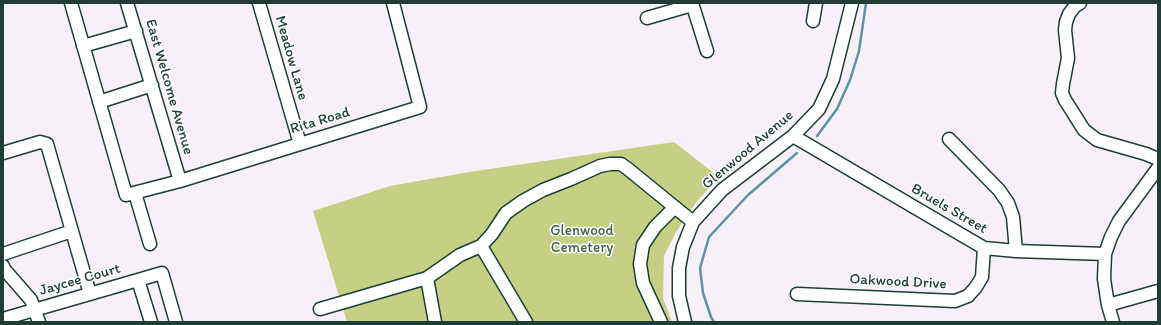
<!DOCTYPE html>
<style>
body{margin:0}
#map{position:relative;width:1161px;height:325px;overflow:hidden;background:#f7f0f8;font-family:Itim,sans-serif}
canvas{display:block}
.frame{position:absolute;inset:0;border:4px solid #1f3d34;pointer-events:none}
</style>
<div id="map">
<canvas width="1161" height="325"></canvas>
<div class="frame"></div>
</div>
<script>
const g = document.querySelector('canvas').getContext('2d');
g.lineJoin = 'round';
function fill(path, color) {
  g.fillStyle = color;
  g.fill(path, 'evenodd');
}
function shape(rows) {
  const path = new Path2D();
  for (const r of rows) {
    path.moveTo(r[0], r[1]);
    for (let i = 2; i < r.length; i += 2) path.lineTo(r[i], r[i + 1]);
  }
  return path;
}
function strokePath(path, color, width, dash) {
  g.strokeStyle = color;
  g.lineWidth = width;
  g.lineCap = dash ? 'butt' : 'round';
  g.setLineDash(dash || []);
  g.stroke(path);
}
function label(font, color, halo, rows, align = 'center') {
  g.font = font + ' Itim,sans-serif';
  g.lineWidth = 3;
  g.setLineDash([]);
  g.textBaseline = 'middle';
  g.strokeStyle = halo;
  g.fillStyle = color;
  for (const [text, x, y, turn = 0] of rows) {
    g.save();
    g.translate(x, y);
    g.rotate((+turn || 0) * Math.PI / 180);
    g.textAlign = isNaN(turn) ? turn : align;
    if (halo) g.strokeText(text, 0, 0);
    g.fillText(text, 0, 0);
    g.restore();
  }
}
const green = shape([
 [674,142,719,177,697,201,676,232,664,256,663,298,672,322,347,322,313,211,390,186,469,172]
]);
const stream = shape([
 [817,136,837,109,850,80,859,51,866,3],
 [714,322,711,317,703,293,700,268,709,237,748,195,797,153]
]);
const minor = shape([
 [71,3,126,195,180,181,420,107,393,3],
 [127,3,180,181],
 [259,3,300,144],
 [692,3,707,51],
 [1080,3,1075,6,1069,14,1066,22,1065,30,1068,58,1063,84,1062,93,1065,100,1084,130,1097,140,1146,154,1158,159],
 [647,18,692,5],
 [813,21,816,3],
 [83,46,136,31],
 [99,102,152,85],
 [793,136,984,248,1016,251,1105,254],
 [949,139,999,190,1008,203,1013,217,1016,251],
 [3,153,40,142,47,144,90,294],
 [135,193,150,244],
 [481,246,526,322],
 [3,254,72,231],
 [3,266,4,269,31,300,39,322],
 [427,278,435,322],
 [138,280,162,273,176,322],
 [797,294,955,301,968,296,976,287,982,277,984,248],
 [1108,305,1158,291],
 [320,309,427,278,460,255,481,246,492,234,506,213,523,201,543,190,571,179,600,166,610,164,621,164,628,169,693,222],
 [3,319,138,280,151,322],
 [661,322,643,283,640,264,643,245,655,227,675,207],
 [685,322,679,296,679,268,683,247,693,222,722,190,793,136,819,109,833,79,852,3],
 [1113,322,1108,305,1104,279,1105,254,1111,237,1119,221,1158,168]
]);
const streetNames = [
 ["Meadow Lane",291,58,74],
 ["East Welcome Avenue",169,87,74],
 ["Rita Road",320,121,-17],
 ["Glenwood Avenue",748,150,-40],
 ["Bruels Street",949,209,30],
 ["Jaycee Court",80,280,-16],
 ["Oakwood Drive",898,282,3]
];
const parkNames = [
 ["Glenwood",582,231],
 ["Cemetery",582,248]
];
fill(green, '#c5d084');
strokePath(stream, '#5d93a0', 2.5);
strokePath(minor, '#1f3d34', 15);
strokePath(minor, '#fff', 12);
label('15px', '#1f3d34', '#fff', streetNames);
label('15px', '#486248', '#fff', parkNames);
</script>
